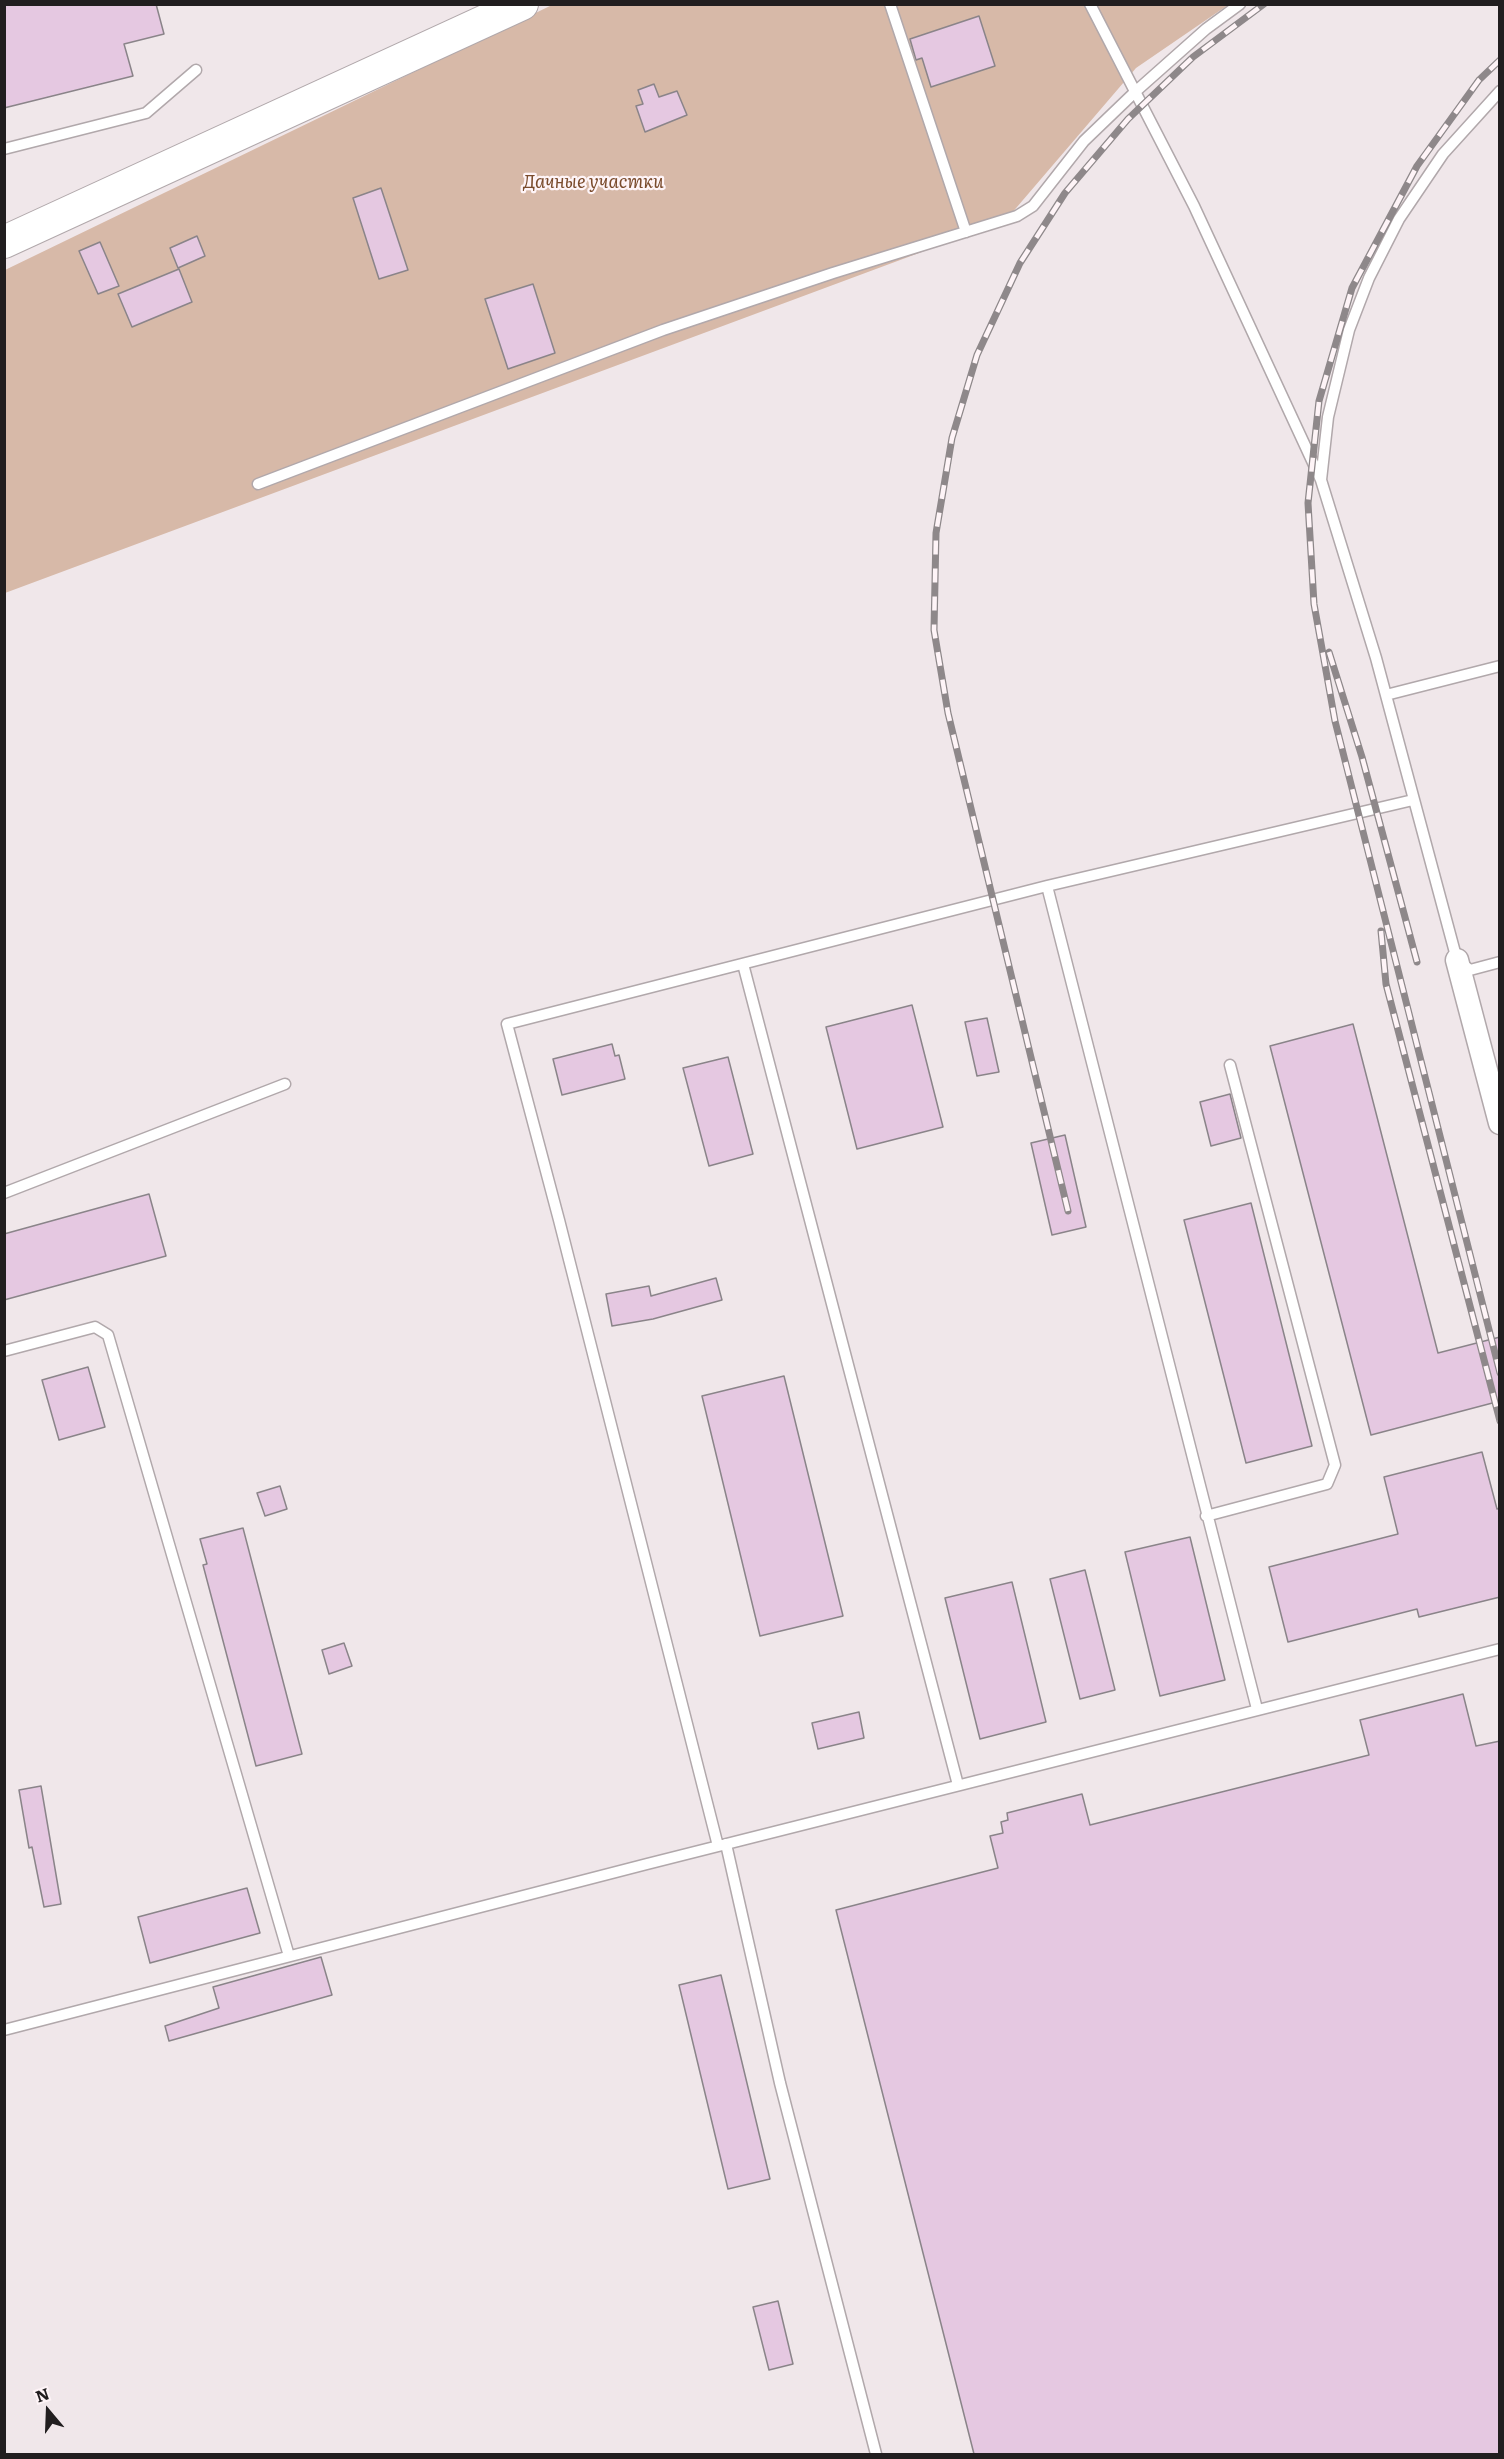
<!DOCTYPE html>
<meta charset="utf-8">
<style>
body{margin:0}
#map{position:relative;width:1504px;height:2459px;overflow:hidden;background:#f0e7ea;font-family:Literata,serif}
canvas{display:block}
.frame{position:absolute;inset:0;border:6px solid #211e1f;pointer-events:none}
.north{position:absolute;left:18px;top:2381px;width:60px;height:60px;-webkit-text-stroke:4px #fef4f7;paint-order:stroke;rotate:341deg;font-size:16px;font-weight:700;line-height:24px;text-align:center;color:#211e1f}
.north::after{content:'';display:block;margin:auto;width:21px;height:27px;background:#211e1f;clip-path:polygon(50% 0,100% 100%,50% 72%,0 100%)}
</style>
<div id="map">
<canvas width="1504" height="2459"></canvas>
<div class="frame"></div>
<div class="north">N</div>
</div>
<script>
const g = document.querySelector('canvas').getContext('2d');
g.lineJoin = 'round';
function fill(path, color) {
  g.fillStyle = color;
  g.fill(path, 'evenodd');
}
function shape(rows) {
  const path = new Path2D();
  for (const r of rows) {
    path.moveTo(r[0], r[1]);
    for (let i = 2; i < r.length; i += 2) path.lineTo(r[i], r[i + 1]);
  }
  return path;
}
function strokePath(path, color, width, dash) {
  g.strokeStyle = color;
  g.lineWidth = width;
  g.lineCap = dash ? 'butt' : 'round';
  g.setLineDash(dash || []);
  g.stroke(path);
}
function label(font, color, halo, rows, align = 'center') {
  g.font = font + ' Literata,serif';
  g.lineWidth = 4.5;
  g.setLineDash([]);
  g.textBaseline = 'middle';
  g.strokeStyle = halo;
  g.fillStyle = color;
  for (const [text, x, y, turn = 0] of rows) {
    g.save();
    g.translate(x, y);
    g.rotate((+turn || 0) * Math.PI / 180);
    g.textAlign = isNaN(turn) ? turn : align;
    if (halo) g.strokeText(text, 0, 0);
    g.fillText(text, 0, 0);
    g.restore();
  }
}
const green = shape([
 [552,5,1228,5,1136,68,1005,221,5,593,5,270]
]);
const building = shape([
 [4,4,156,4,164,34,124,44,133,76,4,108,4,4],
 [979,16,995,66,931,87,922,58,916,60,910,39,979,16],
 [654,84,659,97,677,91,687,115,645,132,636,106,643,104,638,90,654,84],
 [381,188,408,270,379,279,353,198,381,188],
 [197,236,205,256,178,268,170,248,197,236],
 [100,242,119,286,98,294,79,251,100,242],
 [179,269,192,302,132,327,118,294,179,269],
 [533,284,555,353,508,369,485,299,533,284],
 [912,1005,943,1127,857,1149,826,1027,912,1005],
 [987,1018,999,1072,977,1076,965,1022,987,1018],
 [1353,1024,1438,1353,1500,1337,1500,1401,1371,1435,1270,1046,1353,1024],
 [612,1044,615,1056,619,1055,625,1079,562,1095,553,1059,612,1044],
 [728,1057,753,1154,709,1166,683,1068,728,1057],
 [1230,1094,1241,1138,1211,1146,1200,1102,1230,1094],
 [1065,1135,1086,1227,1052,1235,1031,1143,1065,1135],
 [149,1194,166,1256,4,1300,4,1234,149,1194],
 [1251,1203,1312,1446,1246,1463,1184,1220,1251,1203],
 [716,1278,722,1300,653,1319,612,1326,606,1294,649,1286,651,1296,716,1278],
 [88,1367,105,1427,59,1440,42,1380,88,1367],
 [784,1376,843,1616,760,1636,702,1396,784,1376],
 [1482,1452,1497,1509,1500,1508,1500,1597,1419,1617,1417,1609,1288,1642,1269,1567,1398,1534,1384,1477,1482,1452],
 [280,1486,287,1509,265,1516,257,1493,280,1486],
 [243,1528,302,1754,256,1766,203,1565,207,1564,200,1539,243,1528],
 [1190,1537,1225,1680,1160,1696,1125,1552,1190,1537],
 [1085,1570,1115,1690,1080,1699,1050,1579,1085,1570],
 [1012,1582,1046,1722,980,1739,945,1598,1012,1582],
 [344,1643,352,1666,329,1674,322,1650,344,1643],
 [1463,1694,1476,1746,1500,1741,1500,2454,974,2454,836,1910,998,1868,990,1836,1003,1833,1001,1822,1008,1820,1007,1813,1082,1794,1090,1825,1369,1755,1360,1720,1463,1694],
 [859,1712,864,1738,818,1749,812,1723,859,1712],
 [41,1786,61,1904,44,1907,32,1847,29,1848,19,1790,41,1786],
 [247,1888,260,1933,150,1963,138,1917,247,1888],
 [321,1957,332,1995,169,2041,165,2026,219,2008,213,1987,321,1957],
 [721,1975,770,2179,728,2189,679,1985,721,1975],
 [778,2301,793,2364,769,2370,753,2307,778,2301]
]);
const service = shape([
 [890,4,966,232],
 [1090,4,1194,206,1321,480,1376,658,1457,960,1470,970,1500,962],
 [4,149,146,113,196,70],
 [1321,480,1328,417,1349,330,1369,278,1399,219,1443,154,1500,91],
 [258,484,663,330,833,273,1017,216,1033,206,1084,141,1135,92,1206,29,1240,4],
 [1386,695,1500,666],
 [1047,886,1257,1709],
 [743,964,958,1785],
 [4,1193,285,1084],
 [4,1351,95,1327,108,1335,289,1956],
 [1206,1516,1327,1484,1335,1465,1230,1065],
 [726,1844,780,2083,876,2454],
 [718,1846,559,1220,507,1024,1047,886,1413,800],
 [4,2030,647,1864,1500,1649]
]);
const minor = shape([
 [1457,960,1500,1123]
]);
const secondary = shape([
 [4,242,522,4]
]);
const rail = shape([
 [1500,60,1479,80,1417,166,1352,288,1319,401,1308,503,1314,604,1335,721,1500,1373],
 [1329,652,1362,757,1417,962],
 [1381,931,1386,984,1500,1421],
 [1068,1211,948,713,934,630,936,533,952,438,977,355,1020,263,1065,193,1128,119,1193,57,1264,4]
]);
const parkNames = [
 ["Дачные участки",593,183]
];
fill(green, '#d7b9a8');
fill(building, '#e5c8e1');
strokePath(building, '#8a8489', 1.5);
strokePath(service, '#b1a8ab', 13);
strokePath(minor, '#b1a8ab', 25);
strokePath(secondary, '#b1a8ab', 34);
strokePath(service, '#fff', 10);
strokePath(minor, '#fff', 22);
strokePath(secondary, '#fff', 32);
strokePath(rail, '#8e888a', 7);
strokePath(rail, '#fef4f7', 4.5, [14]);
label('italic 18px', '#7a4b2c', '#fef4f7', parkNames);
</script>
